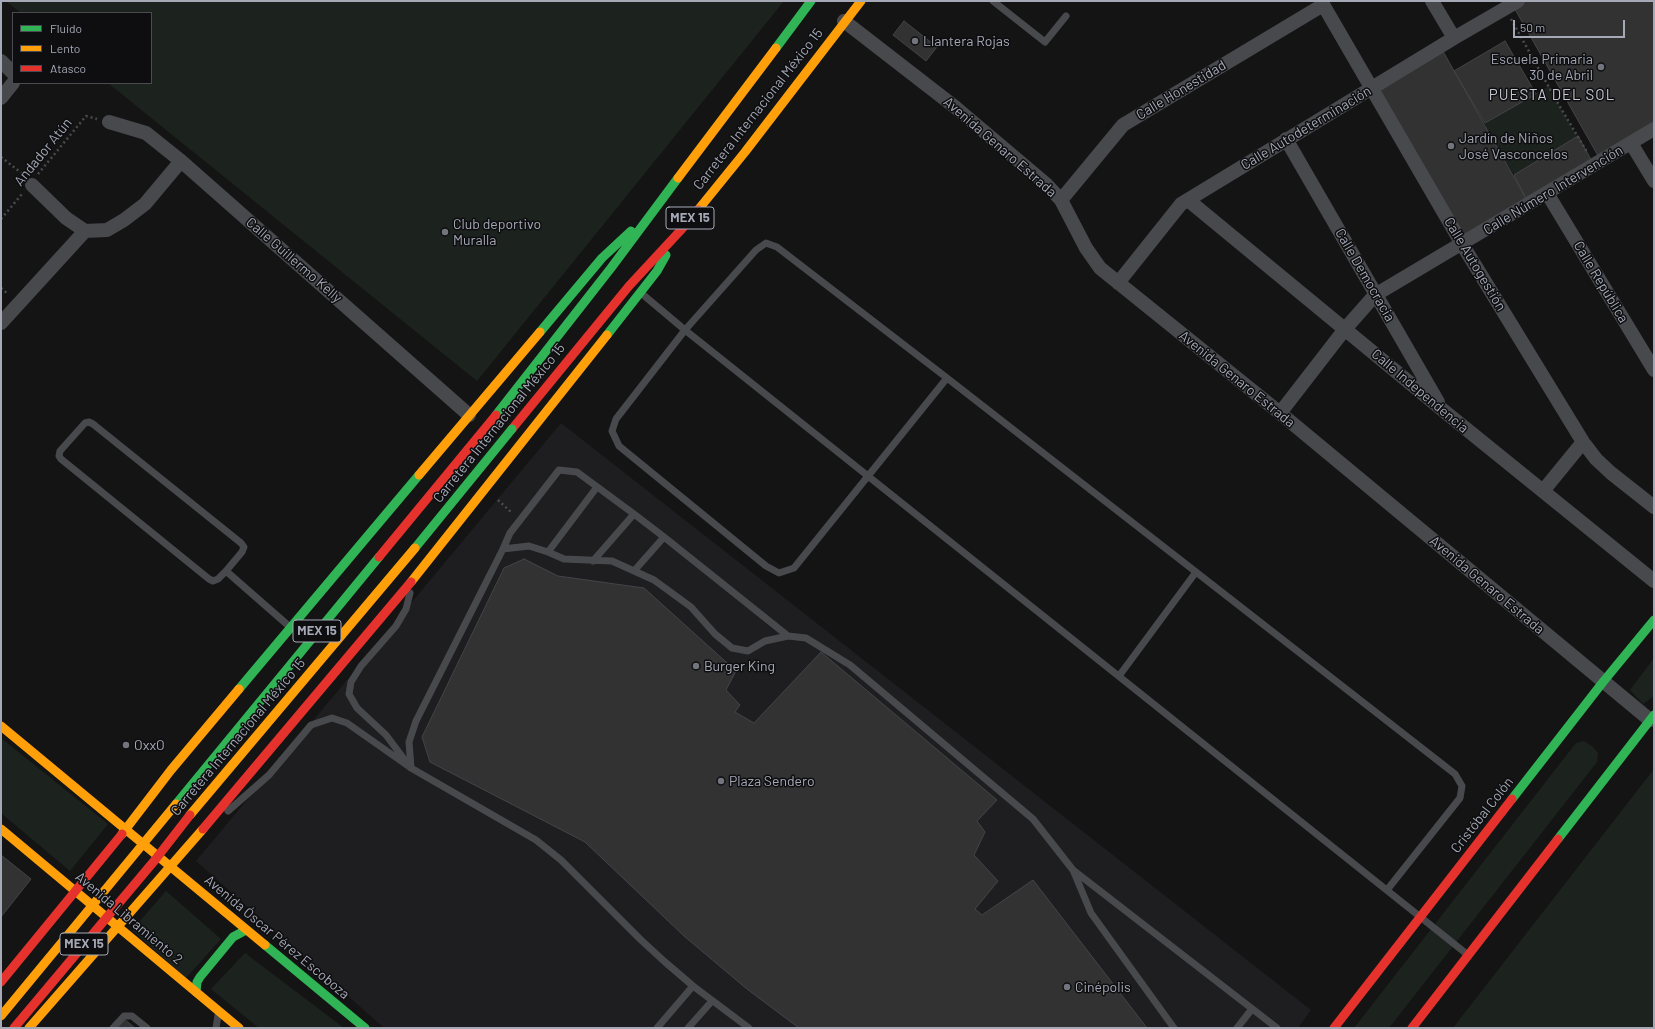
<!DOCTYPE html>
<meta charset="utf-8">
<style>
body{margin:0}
#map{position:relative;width:1655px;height:1029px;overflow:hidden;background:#141414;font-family:Barlow,sans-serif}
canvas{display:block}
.frame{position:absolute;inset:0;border:2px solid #a5a9b6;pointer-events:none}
.legend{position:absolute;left:12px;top:12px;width:140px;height:72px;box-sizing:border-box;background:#0e0e10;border:1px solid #4a4c52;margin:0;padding:5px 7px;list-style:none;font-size:12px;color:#a5a9b6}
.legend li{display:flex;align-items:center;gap:8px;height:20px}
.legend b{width:20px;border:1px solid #4a4c52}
.scale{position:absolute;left:1513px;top:20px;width:112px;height:18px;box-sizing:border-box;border:2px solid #a5a9b6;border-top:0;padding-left:5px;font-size:12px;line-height:14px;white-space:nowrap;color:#a5a9b6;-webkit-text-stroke:3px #0e0e10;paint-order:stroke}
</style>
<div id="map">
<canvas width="1655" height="1029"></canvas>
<div class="frame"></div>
<ul class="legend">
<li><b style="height:5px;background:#30b455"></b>Fluido</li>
<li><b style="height:5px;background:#ff9f0a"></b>Lento</li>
<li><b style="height:5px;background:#e5322d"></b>Atasco</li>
</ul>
<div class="scale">50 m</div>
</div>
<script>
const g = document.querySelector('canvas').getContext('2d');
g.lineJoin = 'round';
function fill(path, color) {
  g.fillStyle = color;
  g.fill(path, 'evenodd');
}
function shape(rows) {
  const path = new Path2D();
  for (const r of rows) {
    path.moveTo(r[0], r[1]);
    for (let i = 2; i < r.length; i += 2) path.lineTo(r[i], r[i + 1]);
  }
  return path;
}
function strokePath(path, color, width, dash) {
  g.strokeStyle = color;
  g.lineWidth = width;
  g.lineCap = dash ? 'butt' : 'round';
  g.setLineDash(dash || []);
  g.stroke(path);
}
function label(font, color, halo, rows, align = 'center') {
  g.font = font + ' Barlow,sans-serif';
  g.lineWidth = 3;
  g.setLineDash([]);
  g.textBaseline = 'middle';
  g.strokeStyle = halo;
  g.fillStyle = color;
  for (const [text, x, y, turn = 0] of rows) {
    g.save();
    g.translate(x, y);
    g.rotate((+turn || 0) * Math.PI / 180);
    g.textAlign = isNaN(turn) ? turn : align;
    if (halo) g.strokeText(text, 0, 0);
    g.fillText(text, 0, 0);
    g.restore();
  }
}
const built = shape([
 [561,423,1311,1010,1298,1028,384,1028,196,861]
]);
const green = shape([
 [6,1,784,1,477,381,108,83,151,83,151,13,21,13],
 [1549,86,1556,100,1594,165,1529,204,1514,175,1491,138,1485,123],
 [1654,658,1654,696,1643,704,1630,690],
 [1,738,108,824,70,871,1,813],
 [1584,741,1592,746,1598,753,1597,762,1389,1028,1354,1028,1576,743],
 [1654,769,1654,1028,1453,1028],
 [166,891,221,939,186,978,132,930],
 [245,953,344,1028,259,1028,211,989]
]);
const building = shape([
 [1518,1,1654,1,1654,129,1601,161,1512,4,1518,1],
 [904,21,937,47,926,61,893,35,904,21],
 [1505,41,1536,94,1485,123,1454,71,1505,41],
 [1440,46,1529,204,1462,244,1372,87,1440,46],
 [1578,136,1594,165,1529,204,1514,175,1578,136],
 [524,559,558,576,644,588,736,671,726,690,740,705,735,712,754,723,821,652,997,800,977,821,985,832,974,855,998,881,975,909,982,915,1033,880,1147,1028,799,1028,747,989,684,936,585,842,430,762,422,737,504,568,524,559],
 [1,855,31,879,1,917,1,855],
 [124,1019,135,1028,117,1028,124,1019]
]);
const path = shape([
 [1511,19,1556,100,1587,152],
 [1,157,24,175],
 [38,174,86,116,97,119],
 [1,219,22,194],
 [1,288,8,294],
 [498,500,512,513]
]);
const lane = shape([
 [993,1,1045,42,1066,16],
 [641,293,685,330,1468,955],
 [947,378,794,568,779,573,766,566,619,446,612,431,616,419,685,330,756,250,766,243,777,247,947,378,1196,572,1455,774,1462,786,1460,798,1387,890],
 [503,549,510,533,559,470,577,472,634,514],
 [548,552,597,487],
 [593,561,634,514,664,537],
 [226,571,242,552,244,547,241,543,93,424,89,422,85,423,60,451,59,456,61,459,209,579,213,581,218,579,226,571,290,627],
 [634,571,664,537,788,636],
 [1119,676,1196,572],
 [407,763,386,735,357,708,349,694,351,682,361,666,396,626,406,609,410,593],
 [411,768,409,742,416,721,503,549,529,546,548,552,564,559,612,561,654,580,691,607,715,634,732,648,748,651,765,641,788,636,806,638,850,665,1033,819,1073,870,1277,1028],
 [228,811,269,775,311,725,332,718,347,723,411,768,536,840,561,860,641,940,665,962,693,986,749,1028],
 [1073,870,1091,913,1174,1028],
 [113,1028,124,1016,132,1016,147,1028],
 [216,1028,218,1015],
 [657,1028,693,986],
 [688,1028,712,1001],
 [1237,1028,1252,1009]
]);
const street = shape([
 [1321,1,1462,244,1583,442,1596,459,1611,473,1654,507],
 [1432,1,1454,38],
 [844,21,955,107,1046,184,1061,200,1086,248,1100,268,1280,413,1650,720],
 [1,61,13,73],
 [1,98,13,83],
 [109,122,146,133,181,161,469,415],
 [1286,139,1438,402],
 [1631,143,1654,181],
 [32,185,66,218,85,231,107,230,124,220,145,204,181,161],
 [1547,193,1654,370],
 [1061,200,1123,125,1323,5],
 [1188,200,1444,411,1654,581],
 [1118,283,1181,204,1454,38,1518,1],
 [1,323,85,231],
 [1280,413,1345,329,1375,295,1654,129],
 [1543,491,1583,442]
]);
const fast = shape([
 [776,48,811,1],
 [540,332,602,258,631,231],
 [607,335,657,271,666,255],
 [496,415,611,268,678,178],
 [239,689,419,475],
 [1512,799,1603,682,1654,620],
 [1558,839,1654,715],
 [265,945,365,1028],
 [196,992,197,982,200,977,233,937,246,930]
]);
const slow = shape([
 [678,178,776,48],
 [698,210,745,152,861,1],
 [419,475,540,332],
 [411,582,607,335],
 [1,726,265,945],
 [1,829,239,1028],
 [122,834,171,770,239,689],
 [29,1028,203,829]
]);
const jam = shape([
 [512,429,629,286,680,231,698,210],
 [203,829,411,582],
 [1,982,122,834],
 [1334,1028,1512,799],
 [1412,1028,1558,839]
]);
const fastBridge = shape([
 [415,548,512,429],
 [176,804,379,557]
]);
const slowBridge = shape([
 [190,815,415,548],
 [1,1016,176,804]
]);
const jamBridge = shape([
 [379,557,496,415],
 [14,1028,155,860,190,815]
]);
const markers = [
 [915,41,4,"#72757d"],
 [1601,67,4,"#72757d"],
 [1451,146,4,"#72757d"],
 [445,232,4,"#72757d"],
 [696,666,4,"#72757d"],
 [126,745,4,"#72757d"],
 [721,781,4,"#72757d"],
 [1067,987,4,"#72757d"]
];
const shields = [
 [690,218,48],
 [317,631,48],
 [84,944,48]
];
const shieldNames = [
 ["MEX 15",690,218],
 ["MEX 15",317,631],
 ["MEX 15",84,944]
];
const poiNames = [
 ["Llantera Rojas",923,41],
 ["Escuela Primaria",1593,59,"right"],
 ["30 de Abril",1593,75,"right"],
 ["Jardín de Niños",1459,138],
 ["José Vasconcelos",1459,154],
 ["Club deportivo",453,224],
 ["Muralla",453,240],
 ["Burger King",704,666],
 ["OxxO",134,745],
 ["Plaza Sendero",729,781],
 ["Cinépolis",1075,987]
];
const streetNames = [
 ["Calle Honestidad",1181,90,-31],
 ["Carretera Internacional México 15",758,109,-52],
 ["Calle Autodeterminación",1306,128,-31],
 ["Avenida Genaro Estrada",1000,147,41],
 ["Andador Atún",43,152,-51],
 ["Calle Número Intervención",1553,190,-31],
 ["Calle Guillermo Kelly",294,260,41],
 ["Calle Autogestión",1475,264,59],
 ["Calle Democracia",1365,275,60],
 ["Calle República",1601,282,59],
 ["Avenida Genaro Estrada",1237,379,39],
 ["Calle Independencia",1420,391,40],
 ["Carretera Internacional México 15",499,423,-51],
 ["Avenida Genaro Estrada",1487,585,40],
 ["Carretera Internacional México 15",238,737,-50],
 ["Cristóbal Colón",1482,815,-52],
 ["Avenida Libramiento 2",129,918,40],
 ["Avenida Óscar Pérez Escoboza",277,937,40]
];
const neighbourhoodNames = [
 ["PUESTA DEL SOL",1552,95]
];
fill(built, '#1e1e20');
fill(green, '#1c231e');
fill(building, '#323233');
strokePath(building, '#434448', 1);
strokePath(path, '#4a4b4f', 2.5, [2, 3]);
strokePath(lane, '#48494d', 7);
strokePath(street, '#48494d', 14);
strokePath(fast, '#30b455', 9);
strokePath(slow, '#ff9f0a', 9);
strokePath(jam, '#e5322d', 9);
strokePath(fastBridge, '#30b455', 9);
strokePath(slowBridge, '#ff9f0a', 9);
strokePath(jamBridge, '#e5322d', 9);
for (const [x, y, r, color] of markers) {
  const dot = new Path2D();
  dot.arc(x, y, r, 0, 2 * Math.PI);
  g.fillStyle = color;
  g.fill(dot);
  strokePath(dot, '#0e0e10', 1.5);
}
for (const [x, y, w] of shields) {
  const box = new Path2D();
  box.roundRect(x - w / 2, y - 11, w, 22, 3);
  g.fillStyle = '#0e0e10';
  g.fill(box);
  strokePath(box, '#a5a9b6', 1);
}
label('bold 13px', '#a5a9b6', null, shieldNames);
label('14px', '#a5a9b6', '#0e0e10', poiNames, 'left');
label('14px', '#a5a9b6', '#0e0e10', streetNames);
g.letterSpacing = '1px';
label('15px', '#c6c8d2', '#0e0e10', neighbourhoodNames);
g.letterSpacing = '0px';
</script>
